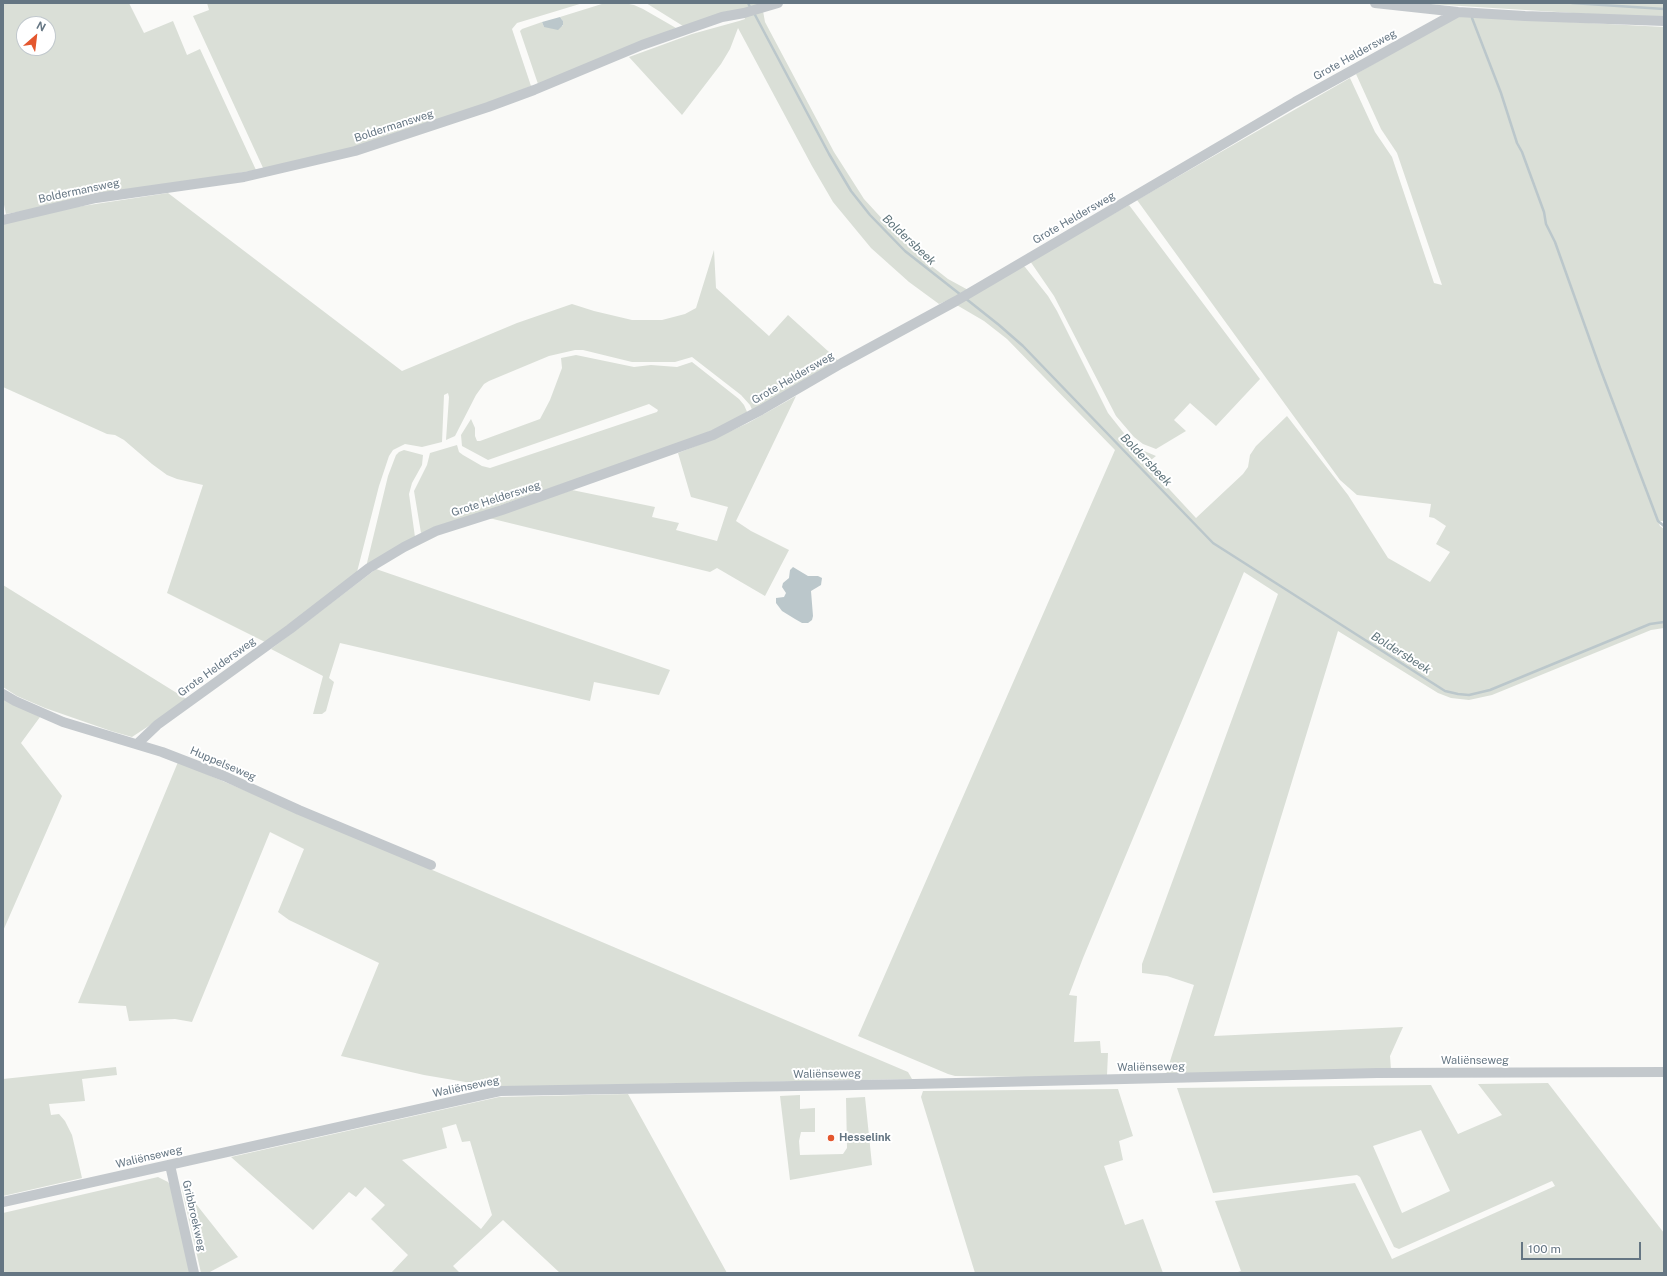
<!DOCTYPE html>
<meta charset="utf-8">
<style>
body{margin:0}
#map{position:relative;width:1667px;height:1276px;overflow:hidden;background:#fafaf8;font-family:"Public Sans",sans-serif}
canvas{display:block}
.frame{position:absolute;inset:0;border:4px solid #657683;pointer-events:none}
.north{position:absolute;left:16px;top:16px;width:40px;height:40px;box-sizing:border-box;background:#fff;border:1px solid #c1c8cd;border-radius:50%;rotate:28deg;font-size:11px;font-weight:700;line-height:16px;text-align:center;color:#657683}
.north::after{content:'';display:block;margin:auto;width:14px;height:18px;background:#e4572e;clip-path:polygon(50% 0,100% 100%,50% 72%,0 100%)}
.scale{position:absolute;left:1521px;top:1242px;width:120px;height:18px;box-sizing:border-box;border:2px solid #657683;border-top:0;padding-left:5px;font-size:12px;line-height:14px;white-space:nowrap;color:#657683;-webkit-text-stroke:3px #fff;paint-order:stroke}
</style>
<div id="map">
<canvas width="1667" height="1276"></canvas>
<div class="frame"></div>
<div class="north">N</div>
<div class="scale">100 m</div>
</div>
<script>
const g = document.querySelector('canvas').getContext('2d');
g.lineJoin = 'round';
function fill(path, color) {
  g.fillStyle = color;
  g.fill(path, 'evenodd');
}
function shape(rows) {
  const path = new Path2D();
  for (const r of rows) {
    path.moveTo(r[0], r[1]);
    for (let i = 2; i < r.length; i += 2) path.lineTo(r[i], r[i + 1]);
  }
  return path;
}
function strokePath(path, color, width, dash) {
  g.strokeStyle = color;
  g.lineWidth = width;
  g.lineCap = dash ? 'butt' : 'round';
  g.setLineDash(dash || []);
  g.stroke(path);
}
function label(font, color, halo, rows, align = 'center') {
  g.font = font + ' "Public Sans",sans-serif';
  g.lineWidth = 4;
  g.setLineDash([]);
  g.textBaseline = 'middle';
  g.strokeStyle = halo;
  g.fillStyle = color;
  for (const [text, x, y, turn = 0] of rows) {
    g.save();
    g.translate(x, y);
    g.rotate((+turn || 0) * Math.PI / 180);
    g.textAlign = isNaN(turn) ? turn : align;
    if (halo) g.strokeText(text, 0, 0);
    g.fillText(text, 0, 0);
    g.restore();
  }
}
const green = shape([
 [3,3,129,3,144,33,173,21,187,55,200,49,256,170,6,214,3,200],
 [24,24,48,24,48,48,24,48],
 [207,3,583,3,517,23,512,29,531,86,497,100,340,152,264,170,193,16,209,10],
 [605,3,624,3,634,5,643,9,676,28,538,84,520,31,522,29,542,22,544,27,563,26,563,21,560,17],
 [646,3,759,3,760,5,683,26],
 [1413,3,1664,3,1664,19,1637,17],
 [763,11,765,22,834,152,864,199,897,235,920,257,948,279,970,291,939,304,909,282,871,248,833,202,812,166,738,28,730,49,721,64,682,115,629,57,692,34,739,21,745,19,744,16],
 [1457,16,1664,27,1664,521,1658,521,1660,526,1664,529,1664,628,1651,630,1492,695,1469,700,1451,698,1438,693,1338,631,1214,1036,1403,1027,1390,1056,1391,1070,1166,1074,1194,985,1167,976,1142,973,1142,964,1278,594,1244,572,1083,958,1069,995,1077,996,1074,1042,1100,1041,1101,1053,1108,1053,1107,1075,1029,1077,955,1076,948,1074,858,1036,1115,450,1007,339,984,321,955,304,1022,265,1025,267,1048,296,1057,311,1108,413,1131,442,1137,448,1156,456,1146,464,1196,518,1243,474,1248,467,1250,455,1256,446,1287,416,1348,495,1388,558,1430,582,1450,552,1436,544,1446,526,1434,518,1429,517,1431,504,1357,495,1340,480,1137,200,1350,78,1375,132,1392,157,1434,283,1442,285,1397,153,1381,129,1356,74],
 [168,193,402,371,517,323,572,304,594,311,632,320,662,320,685,314,696,308,714,250,716,288,769,336,788,315,839,361,753,412,750,405,741,395,692,357,675,362,632,362,583,350,575,350,549,356,489,381,484,384,476,395,455,436,446,440,449,397,448,393,444,395,442,442,422,447,405,444,393,450,389,456,379,486,357,572,267,643,167,593,203,485,177,479,167,475,152,464,124,440,115,435,107,434,3,387,3,224,76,207],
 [1129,205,1260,379,1216,426,1190,403,1174,420,1186,431,1156,449,1143,444,1134,437,1116,416,1054,296,1030,261],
 [576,355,634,367,651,365,677,367,692,362,739,399,744,405,748,414,695,438,421,533,414,491,427,465,430,453,457,445,459,452,463,455,482,466,490,468,657,412,658,410,649,404,488,460,462,446,461,435,471,419,475,428,475,436,477,441,480,441,540,419,550,400,562,368,561,358],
 [796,396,736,521,751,531,789,550,765,596,717,568,710,572,489,518,572,490,655,507,652,517,679,523,676,530,717,541,728,507,691,497,678,453,711,440,748,423],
 [404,450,423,455,422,465,412,483,409,494,415,537,366,567,388,476,396,455,399,452],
 [376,569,670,670,659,695,594,682,590,701,340,643,329,678,334,682,326,711,322,714,313,714,323,676,271,649],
 [3,585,188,700,132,737,111,731,45,708,17,696,3,687],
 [3,698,40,717,21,743,62,796,3,931],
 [178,762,908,1072,912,1079,495,1087,424,1075,341,1056,379,963,289,920,278,912,304,849,270,832,192,1022,175,1019,129,1021,126,1006,78,1003],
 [116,1067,117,1075,82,1079,85,1101,49,1104,51,1115,59,1114,65,1121,72,1135,82,1178,3,1196,3,1079],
 [1548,1083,1664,1233,1664,1273,1235,1273,1241,1271,1215,1201,1355,1183,1392,1259,1555,1186,1552,1181,1399,1249,1394,1247,1360,1177,1357,1175,1213,1193,1177,1088,1431,1085,1458,1134,1502,1115,1478,1084],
 [1421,1130,1450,1191,1402,1213,1373,1146],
 [1118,1089,1133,1136,1119,1141,1123,1160,1104,1166,1125,1225,1143,1219,1163,1273,975,1273,921,1097,923,1091],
 [628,1094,727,1273,560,1273,503,1220,453,1266,460,1273,391,1273,408,1255,371,1219,385,1205,365,1187,356,1197,349,1192,313,1230,231,1157,499,1097],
 [456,1124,462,1142,470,1141,492,1215,481,1229,402,1160,447,1148,442,1128],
 [800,1095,800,1109,815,1108,815,1132,801,1132,799,1141,800,1155,843,1154,847,1148,846,1098,865,1097,872,1165,790,1180,780,1096],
 [158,1177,168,1182,170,1185,190,1273,3,1273,3,1213],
 [181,1185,238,1257,208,1273,201,1273]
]);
const water = shape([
 [560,17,563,21,563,25,558,30,544,27,542,22],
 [793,567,808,576,818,576,822,578,821,585,811,591,813,616,812,620,808,623,802,623,795,619,782,611,776,603,776,598,784,597,786,593,782,587,783,583,789,578,790,570]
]);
const stream = shape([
 [748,3,751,9],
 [1572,3,1664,9],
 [754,13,829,154,851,191,870,215,905,251,961,295],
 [1472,18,1501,93,1517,143,1522,152,1544,212,1546,224,1555,242,1600,368,1658,521,1664,526],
 [965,298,999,325,1023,346,1213,543,1445,691,1458,694,1469,695,1490,690,1650,624,1664,622]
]);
const minor = shape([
 [1375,3,1458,12,1525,16,1664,21],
 [3,220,96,198,244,177,355,151,488,107,534,90,642,45,722,17,744,13,778,3],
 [3,694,15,701,63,722,162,752,224,776,299,810,431,865],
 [137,744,157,725,290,629,369,568,404,547,436,531,502,510,713,435,761,410,842,363,956,301,1295,102,1458,12],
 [170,1165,194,1273],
 [3,1202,500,1091,914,1084,1377,1073,1664,1072]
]);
const markers = [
 [831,1138,4,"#e4572e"]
];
const streetNames = [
 ["Grote Heldersweg",1355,55,-29],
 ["Boldermansweg",394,126,-18],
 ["Boldermansweg",79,191,-12],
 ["Grote Heldersweg",1074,218,-30],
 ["Grote Heldersweg",793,378,-30],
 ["Grote Heldersweg",496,499,-18],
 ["Grote Heldersweg",217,667,-36],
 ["Huppelseweg",223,764,23],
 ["Waliënseweg",1475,1061],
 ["Waliënseweg",1151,1067,-1],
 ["Waliënseweg",827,1074,-1],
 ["Waliënseweg",466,1087,-12],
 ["Waliënseweg",149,1157,-13],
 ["Gribbroekweg",194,1216,77]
];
const poiNames = [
 ["Hesselink",839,1138]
];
const waterNames = [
 ["Boldersbeek",909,240,43],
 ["Boldersbeek",1146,460,46],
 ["Boldersbeek",1401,653,32]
];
fill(green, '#dadfd7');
fill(water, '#bbc7cb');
strokePath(stream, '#bbc7cb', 2.5);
strokePath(minor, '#c3c8cc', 10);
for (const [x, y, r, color] of markers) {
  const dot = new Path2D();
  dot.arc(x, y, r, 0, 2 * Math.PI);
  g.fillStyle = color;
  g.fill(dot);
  strokePath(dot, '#fff', 1.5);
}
label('11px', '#657683', '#fff', streetNames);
label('bold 11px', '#657683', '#fff', poiNames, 'left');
label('italic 12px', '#60757c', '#fff', waterNames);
</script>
